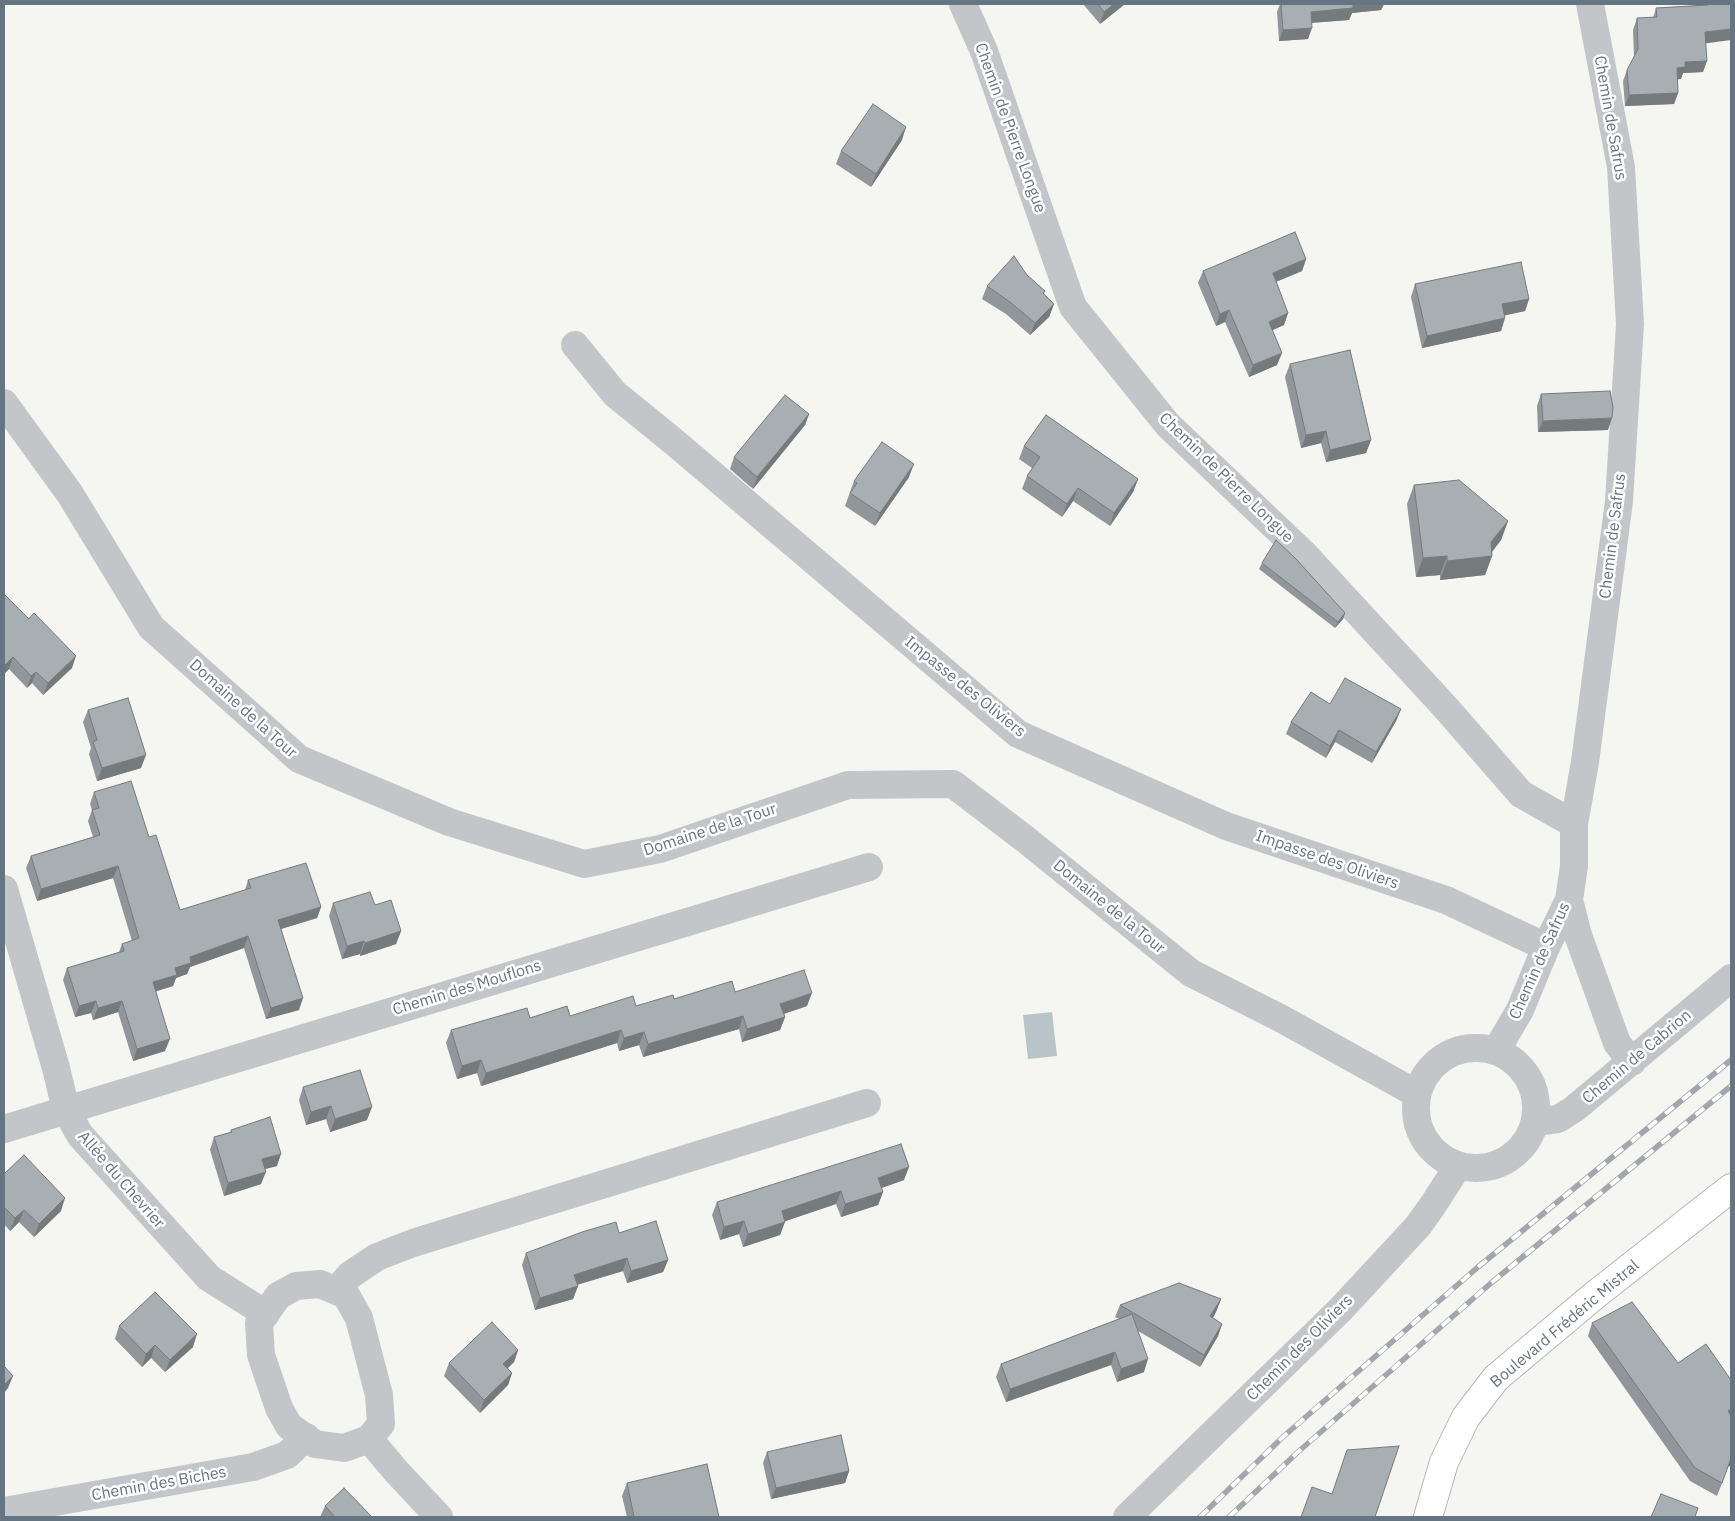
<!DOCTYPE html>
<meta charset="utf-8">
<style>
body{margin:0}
#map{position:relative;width:1735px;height:1521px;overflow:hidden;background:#f5f5f1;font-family:"IBM Plex Sans",sans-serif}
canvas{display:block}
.frame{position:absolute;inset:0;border:5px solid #657581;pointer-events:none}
</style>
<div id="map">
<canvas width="1735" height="1521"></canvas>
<div class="frame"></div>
</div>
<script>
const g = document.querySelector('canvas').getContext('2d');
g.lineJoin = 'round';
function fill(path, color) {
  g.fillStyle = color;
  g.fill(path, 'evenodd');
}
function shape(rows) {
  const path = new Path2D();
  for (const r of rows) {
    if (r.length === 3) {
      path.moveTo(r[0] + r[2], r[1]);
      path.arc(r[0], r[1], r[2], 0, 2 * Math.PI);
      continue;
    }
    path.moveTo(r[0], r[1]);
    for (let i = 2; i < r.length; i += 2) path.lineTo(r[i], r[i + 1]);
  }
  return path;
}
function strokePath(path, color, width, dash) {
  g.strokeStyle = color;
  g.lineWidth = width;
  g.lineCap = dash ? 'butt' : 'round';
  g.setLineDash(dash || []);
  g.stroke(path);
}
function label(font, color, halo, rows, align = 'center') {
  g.font = font + ' "IBM Plex Sans",sans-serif';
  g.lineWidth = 5;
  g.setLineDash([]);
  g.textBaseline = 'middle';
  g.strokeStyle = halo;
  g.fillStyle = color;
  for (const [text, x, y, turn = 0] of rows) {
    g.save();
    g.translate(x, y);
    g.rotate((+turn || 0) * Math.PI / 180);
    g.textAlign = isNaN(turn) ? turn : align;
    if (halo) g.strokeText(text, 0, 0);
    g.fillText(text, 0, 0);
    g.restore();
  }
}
const water = shape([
 [1052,1012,1057,1056,1028,1059,1023,1015]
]);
const minor = shape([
 [963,4,984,51,1073,307,1168,425,1305,555,1446,708,1521,794,1574,824],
 [575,345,615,394,673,441,1018,734,1226,826,1446,900,1546,947],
 [4,403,70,494,151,627,299,759,449,822,584,864,660,849,848,785,953,784,1025,839,1191,973,1282,1019,1417,1094],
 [4,889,56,1068,66,1110,80,1135,209,1278,266,1314],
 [1569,900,1578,935,1617,1043,1632,1062],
 [1476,1108,60],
 [1496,1051,1520,1010,1546,947,1569,900,1574,866,1574,824,1585,762,1619,501,1630,324,1621,167,1590,4],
 [1535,1122,1558,1119,1574,1109,1731,978],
 [4,1129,869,867],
 [320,1284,346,1295,359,1318,379,1395,381,1424,369,1439,344,1448,315,1444,289,1426,279,1408,261,1355,259,1323,278,1296,296,1286,320,1284],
 [336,1291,350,1275,377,1257,413,1243,867,1103],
 [369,1439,396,1471,439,1517],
 [4,1511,253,1467,287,1455,306,1437],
 [1127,1517,1340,1310,1418,1226,1433,1205,1458,1166]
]);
const major = shape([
 [1428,1517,1444,1462,1466,1417,1496,1378,1595,1295,1731,1188]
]);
const rail = shape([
 [1200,1517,1284,1436,1478,1267,1731,1060],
 [1229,1517,1299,1451,1491,1283,1731,1086]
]);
const wall = shape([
 [1083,4,1125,4,1100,24],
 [1280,4,1384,4,1381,10,1352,13,1349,20,1312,23,1308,39,1279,41,1277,12],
 [1704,4,1731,4,1706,43,1703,72,1683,73,1681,79,1677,79,1678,93,1674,104,1625,106,1623,81,1627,70,1634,57,1633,30,1637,18,1653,18,1656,8,1703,5],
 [902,140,871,187,836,164,841,151],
 [1306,259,1302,271,1276,282,1288,313,1284,325,1272,330,1277,365,1249,377,1225,322,1216,326,1198,283,1203,271],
 [1027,275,1045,291,1044,294,1054,304,1049,317,1030,335,1006,314,982,299,987,286],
 [1415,284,1529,299,1525,311,1505,315,1501,331,1422,348,1411,297],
 [1290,364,1371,440,1366,453,1326,462,1321,443,1301,448,1285,377],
 [1541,394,1608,430,1538,432,1537,406],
 [809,414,805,425,753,489,730,469,734,457],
 [1024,446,1138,479,1133,492,1110,526,1073,501,1062,517,1022,489,1027,476,1032,468,1019,459],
 [909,477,875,526,845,506,854,481],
 [1414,485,1508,521,1501,540,1492,552,1492,556,1485,575,1440,580,1440,575,1416,577,1407,504],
 [1262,563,1345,613,1343,619,1335,628,1259,569],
 [4,594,72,668,43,695,32,683,27,688,9,669,4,674],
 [1330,704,1401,709,1396,721,1372,763,1335,742,1326,758,1286,734,1291,722],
 [88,710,141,768,97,781,89,754,91,748,83,722],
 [94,792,149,837,180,910,245,890,248,880,321,907,317,918,281,929,299,1010,266,1019,244,948,190,967,187,974,176,978,173,986,155,991,165,1051,133,1061,118,1012,93,1020,91,1013,75,1017,63,980,67,968,119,952,122,944,132,941,113,878,37,901,26,868,31,856,93,837,88,821,92,810,90,804],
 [333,903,375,905,401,931,396,944,360,956,360,954,342,959,329,916],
 [735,992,807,1006,783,1014,785,1017,780,1030,742,1042,739,1029,643,1057,639,1045,619,1051,617,1043,481,1086,477,1073,457,1079,446,1043,451,1030,530,1018,570,1016],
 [303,1087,367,1120,330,1132,326,1119,306,1125,299,1100],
 [231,1130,277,1166,265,1169,261,1184,224,1196,210,1150,214,1137,230,1133],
 [4,1174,61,1211,34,1237,19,1222,10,1231,4,1224],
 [904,1180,881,1188,883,1192,878,1205,841,1217,836,1204,785,1221,780,1235,743,1247,739,1234,720,1240,712,1215,717,1202],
 [619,1233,668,1260,663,1272,627,1283,623,1271,577,1285,578,1286,573,1299,535,1310,522,1265,526,1253],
 [1221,1299,1216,1312,1213,1318,1222,1324,1218,1336,1200,1367,1138,1331,1144,1372,1117,1382,1111,1365,1006,1402,996,1377,1001,1364,1119,1319,1115,1317,1120,1305],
 [1592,1323,1678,1363,1731,1380,1731,1465,1728,1467,1717,1496,1690,1481,1588,1336],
 [119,1326,193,1347,165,1372,151,1358,142,1367,115,1339],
 [518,1350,514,1362,508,1368,512,1373,508,1385,480,1413,444,1376,449,1363],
 [767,1452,849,1471,845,1483,771,1499,763,1463],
 [627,1483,719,1517,627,1517,622,1496],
 [325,1506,372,1517,320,1517]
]);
const shadedWall = shape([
 [1114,4,1125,4,1100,24,1104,12],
 [1352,4,1384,4,1381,10,1352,13,1349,20,1307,23,1311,12],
 [1312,28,1308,39,1279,41,1283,30],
 [1731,29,1731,40,1701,44,1705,32],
 [1707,61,1703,72,1683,73,1681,79,1672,80,1677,68,1685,62],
 [1678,93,1674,104,1625,106,1629,95],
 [906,127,902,140,871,187,876,174],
 [1306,259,1302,271,1268,285,1273,273],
 [1529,299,1525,311,1498,317,1502,304],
 [1054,304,1049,317,1030,335,1035,323],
 [1229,310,1225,322,1216,326,1220,314],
 [1288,313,1284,325,1264,334,1269,322],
 [1505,318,1501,331,1422,348,1427,336],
 [1282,353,1277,365,1249,377,1253,365],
 [809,414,805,425,753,489,757,477],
 [1612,418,1608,430,1538,432,1543,421],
 [1326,431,1321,443,1301,448,1306,435],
 [1371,440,1366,453,1326,462,1330,450],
 [914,464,909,477,875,526,880,513],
 [1138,479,1133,492,1110,526,1114,513],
 [1078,488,1073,501,1062,517,1067,504],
 [1508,521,1501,540,1488,557,1492,556,1485,575,1440,580,1447,561,1491,542],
 [1447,556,1440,575,1416,577,1423,558],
 [1345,613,1343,619,1335,628,1338,622],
 [76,656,72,668,43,695,48,683],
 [13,657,9,669,4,674,4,666],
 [36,672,32,683,27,688,31,676],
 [1401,709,1396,721,1372,763,1376,752],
 [1339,730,1335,742,1326,758,1330,746],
 [146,755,141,768,97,781,102,768],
 [118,866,113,878,37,901,41,889],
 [321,907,317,918,274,931,278,920],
 [401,931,396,944,360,956,365,943],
 [248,936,244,948,190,967,187,974,176,978,173,986,148,994,153,982,175,968,190,957],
 [364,941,360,954,342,959,347,946],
 [812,993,807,1006,775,1017,780,1004],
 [303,998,299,1010,266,1019,271,1008],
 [96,1001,91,1013,75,1017,79,1006],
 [122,1001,118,1012,93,1020,98,1008],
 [743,1016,739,1029,643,1057,648,1044],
 [785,1017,780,1030,742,1042,747,1029],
 [621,1030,617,1043,481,1086,486,1073],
 [644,1032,639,1045,619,1051,624,1038],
 [170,1039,165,1051,133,1061,137,1049],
 [481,1060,477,1073,457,1079,462,1066],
 [331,1106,326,1119,306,1125,311,1112],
 [372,1107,367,1120,330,1132,335,1119],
 [281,1154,277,1166,257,1171,262,1159],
 [909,1167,904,1180,873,1191,878,1178],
 [266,1172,261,1184,224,1196,228,1183],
 [841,1191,836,1204,777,1224,782,1211],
 [883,1192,878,1205,841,1217,845,1204],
 [65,1198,61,1211,34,1237,39,1224],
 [24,1210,19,1222,10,1231,15,1218],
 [744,1221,739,1234,720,1240,724,1227],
 [785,1222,780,1235,743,1247,748,1234],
 [627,1258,623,1271,569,1287,574,1275],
 [668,1260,663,1272,627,1283,631,1271],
 [578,1286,573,1299,535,1310,540,1298],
 [1221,1299,1216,1312,1206,1329,1210,1316],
 [1222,1324,1218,1336,1200,1367,1204,1355],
 [197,1334,193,1347,165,1372,170,1360],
 [155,1345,151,1358,142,1367,146,1354],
 [518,1350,514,1362,499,1376,503,1364],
 [1115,1352,1111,1365,1006,1402,1010,1389],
 [1148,1359,1144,1372,1117,1382,1121,1369],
 [512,1373,508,1385,480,1413,484,1400],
 [13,1376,8,1388,4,1393,4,1385],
 [1731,1409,1731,1419,1728,1411],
 [1731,1458,1731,1465,1728,1467,1717,1496],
 [849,1471,845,1483,771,1499,776,1488]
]);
const building = shape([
 [1098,4,1114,4,1104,12,1098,4],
 [1281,4,1353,4,1353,8,1311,12,1312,28,1283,30,1281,4],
 [1708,4,1731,4,1731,29,1705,32,1707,61,1685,62,1685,67,1677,68,1678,93,1629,95,1627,70,1638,49,1637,18,1657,17,1656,8,1708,5,1708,4],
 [873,104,906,127,876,174,841,151,873,104],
 [1295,232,1306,259,1273,273,1288,313,1269,322,1282,353,1253,365,1229,310,1220,314,1203,271,1295,232],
 [1014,256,1027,275,1045,291,1043,293,1054,304,1035,323,1010,302,987,286,1014,256],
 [1521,262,1529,299,1502,304,1505,318,1427,336,1415,284,1521,262],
 [1350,350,1371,440,1330,450,1326,431,1306,435,1290,364,1350,350],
 [1610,391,1613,407,1612,418,1543,421,1541,394,1610,391],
 [785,395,809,414,757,477,734,457,785,395],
 [1046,415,1138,479,1114,513,1078,488,1067,504,1027,476,1040,457,1024,446,1046,415],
 [882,442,914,464,880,513,850,493,857,483,854,481,882,442],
 [1459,480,1508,521,1491,542,1492,556,1447,561,1447,556,1423,558,1414,485,1459,480],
 [1276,540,1296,559,1345,613,1338,622,1262,563,1276,540],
 [4,594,29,619,34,613,76,656,48,683,36,672,31,676,13,657,4,666,4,594],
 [1345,678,1401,709,1376,752,1339,730,1330,746,1291,722,1311,692,1330,704,1345,678],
 [128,698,146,755,102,768,93,742,97,740,88,710,128,698],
 [131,781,149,837,156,835,180,910,251,888,248,880,306,863,321,907,278,920,303,998,271,1008,248,936,190,957,191,963,175,968,177,975,153,982,170,1039,137,1049,122,1001,98,1008,96,1001,79,1006,67,968,124,951,122,944,139,938,118,866,41,889,31,856,100,835,92,810,99,808,94,792,131,781],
 [370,892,375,905,391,900,401,931,365,943,364,941,347,946,333,903,370,892],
 [804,970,812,993,780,1004,785,1017,747,1029,743,1016,648,1044,644,1032,624,1038,621,1030,486,1073,481,1060,462,1066,451,1030,527,1008,530,1018,567,1006,570,1016,633,996,636,1006,673,995,674,999,732,981,735,992,804,970],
 [360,1070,372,1107,335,1119,331,1106,311,1112,303,1087,360,1070],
 [270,1117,281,1154,262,1159,266,1172,228,1183,214,1137,232,1132,231,1130,270,1117],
 [901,1144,909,1167,878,1178,883,1192,845,1204,841,1191,782,1211,785,1222,748,1234,744,1221,724,1227,717,1202,901,1144],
 [24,1155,65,1198,39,1224,24,1210,15,1218,4,1207,4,1174,24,1155],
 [656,1221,668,1260,631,1271,627,1258,574,1275,578,1286,540,1298,526,1253,582,1232,616,1222,619,1233,656,1221],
 [1179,1283,1221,1299,1210,1316,1222,1324,1204,1355,1120,1305,1179,1283],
 [155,1292,197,1334,170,1360,155,1345,146,1354,119,1326,155,1292],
 [1632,1302,1678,1363,1706,1344,1731,1380,1731,1409,1728,1411,1731,1416,1731,1458,1722,1483,1695,1468,1592,1323,1632,1302],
 [1132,1314,1148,1359,1121,1369,1115,1352,1010,1389,1001,1364,1132,1314],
 [492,1322,518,1350,503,1364,512,1373,484,1400,449,1363,492,1322],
 [4,1366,13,1376,4,1385,4,1366],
 [841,1435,849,1471,776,1488,767,1452,841,1435],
 [1399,1446,1375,1517,1301,1517,1312,1487,1332,1494,1347,1450,1399,1446],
 [707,1464,719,1517,634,1517,627,1483,707,1464],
 [344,1488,372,1517,335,1517,325,1506,344,1488],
 [1661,1494,1698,1508,1695,1517,1651,1517,1661,1494]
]);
const streetNames = [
 ["Chemin de Safrus",1610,118,80],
 ["Chemin de Pierre Longue",1010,128,70],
 ["Chemin de Pierre Longue",1226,478,44],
 ["Chemin de Safrus",1613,536,-83],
 ["Impasse des Oliviers",965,687,39],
 ["Domaine de la Tour",243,709,42],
 ["Domaine de la Tour",710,830,-18],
 ["Impasse des Oliviers",1327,860,19],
 ["Domaine de la Tour",1109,907,39],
 ["Chemin de Safrus",1540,961,-66],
 ["Chemin des Mouflons",467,988,-17],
 ["Chemin de Cabrion",1637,1057,-40],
 ["Allée du Chevrier",121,1180,49],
 ["Boulevard Frédéric Mistral",1565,1324,-40],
 ["Chemin des Oliviers",1300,1348,-45],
 ["Chemin des Biches",159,1484,-10]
];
fill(water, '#b8c4c7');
strokePath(major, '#b3b8bb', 30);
strokePath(minor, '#c3c6c9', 28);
strokePath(major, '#fff', 28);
strokePath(rail, '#a1a7ac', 5.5);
strokePath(rail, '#fff', 4, [11]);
fill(wall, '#90969a');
fill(shadedWall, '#757a7d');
fill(building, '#a7afb3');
strokePath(building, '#757a7d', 1);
label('16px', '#657581', '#fff', streetNames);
</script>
